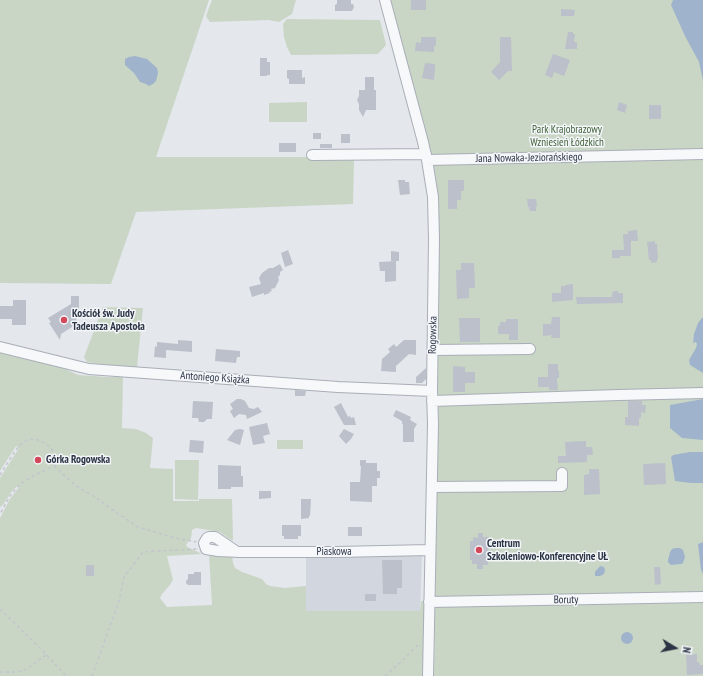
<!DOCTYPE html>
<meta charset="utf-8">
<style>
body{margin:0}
#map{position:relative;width:703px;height:676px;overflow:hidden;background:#e4e7ec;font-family:"PT Sans Narrow",sans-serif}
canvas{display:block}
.north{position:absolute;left:655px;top:628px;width:40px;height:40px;-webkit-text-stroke:3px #f4f6f9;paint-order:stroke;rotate:100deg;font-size:11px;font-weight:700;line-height:16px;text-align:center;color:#2b3445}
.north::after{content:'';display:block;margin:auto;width:14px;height:18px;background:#2b3445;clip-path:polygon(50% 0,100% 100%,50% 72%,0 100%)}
</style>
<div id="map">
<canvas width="703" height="676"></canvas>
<div class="north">N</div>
</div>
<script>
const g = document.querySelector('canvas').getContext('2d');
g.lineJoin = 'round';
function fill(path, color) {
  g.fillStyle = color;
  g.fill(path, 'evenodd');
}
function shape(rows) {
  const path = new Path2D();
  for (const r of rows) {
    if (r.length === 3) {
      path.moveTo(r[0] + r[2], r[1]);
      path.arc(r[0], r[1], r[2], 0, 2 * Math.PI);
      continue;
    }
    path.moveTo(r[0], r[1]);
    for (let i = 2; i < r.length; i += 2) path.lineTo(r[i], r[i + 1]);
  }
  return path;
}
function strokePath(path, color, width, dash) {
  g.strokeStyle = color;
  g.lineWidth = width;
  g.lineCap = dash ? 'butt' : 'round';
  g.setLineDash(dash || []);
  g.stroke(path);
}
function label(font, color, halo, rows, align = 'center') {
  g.font = font + ' "PT Sans Narrow",sans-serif';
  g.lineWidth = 3;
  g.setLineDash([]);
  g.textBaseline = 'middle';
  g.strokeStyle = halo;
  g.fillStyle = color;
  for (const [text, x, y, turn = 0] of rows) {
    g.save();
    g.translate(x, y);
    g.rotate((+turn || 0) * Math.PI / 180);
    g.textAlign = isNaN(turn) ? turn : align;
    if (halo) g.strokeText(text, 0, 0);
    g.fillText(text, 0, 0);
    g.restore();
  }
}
const built = shape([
 [306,555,422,555,420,611,306,611]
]);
const green = shape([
 [0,0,209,0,156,157,354,157,353,204,136,212,111,284,0,283],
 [212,0,296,0,292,14,279,22,269,20,210,22,206,16],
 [389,0,703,0,703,676,434,676,438,420,438,203,435,172,414,91],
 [287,19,380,20,386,45,378,54,291,55,287,47,284,37,283,24],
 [307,102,307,122,269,122,269,103],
 [103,307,143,308,137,367,111,366,87,362,84,357],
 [0,350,40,360,44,363,59,366,78,375,107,377,123,377,122,428,136,429,146,433,153,438,150,468,173,469,173,501,199,501,199,499,232,499,233,540,231,540,220,532,196,528,192,530,191,538,186,545,187,547,202,554,167,556,173,580,169,586,162,594,160,598,167,607,212,605,209,553,232,555,233,563,235,568,242,572,262,579,266,584,270,586,285,588,306,586,306,611,420,611,421,601,426,601,425,676,0,676,0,518,10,499,19,487,18,485,12,491,3,505,0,507,0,478,19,448,16,446,0,471],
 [277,440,303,440,303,449,277,449],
 [175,460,199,460,198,500,175,499]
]);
const water = shape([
 [673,0,703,0,703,81,699,62,685,36,671,5],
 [135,56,147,59,157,68,158,73,156,81,153,84,149,86,146,84,140,82,134,73,125,65,125,59,129,57],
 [702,318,703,318,703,373,690,365,689,360,696,348,697,344,696,342,693,343,694,334,698,323],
 [703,399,703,440,682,438,670,428,670,405],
 [690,452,703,452,703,483,691,483,675,481,671,457,673,455],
 [703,542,703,574,701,570,698,544],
 [675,548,680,548,683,550,685,557,683,563,681,564,671,565,668,562,668,560,670,552,672,549],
 [600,566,604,567,605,570,604,574,600,576,595,576,595,572],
 [627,638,6]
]);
const building = shape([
 [337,0,351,0,351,4,353,4,354,7,352,11,335,11,335,5,337,4],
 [411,0,426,0,426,10,411,10],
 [561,9,575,10,574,16,561,16],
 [568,32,573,32,573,34,575,34,574,42,577,42,577,49,565,49],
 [421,37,436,37,436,46,434,46,434,52,415,51,416,42,421,43],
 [500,37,511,37,512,71,508,71,499,80,491,72,500,62],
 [553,54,570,60,564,76,554,72,552,78,545,75],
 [260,58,267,58,267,62,270,62,270,75,267,75,267,76,260,76],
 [425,63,435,64,435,68,434,80,422,78],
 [287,70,302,70,302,78,305,77,305,84,289,84,289,79,287,78],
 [365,77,374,77,374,90,376,90,376,110,366,110,363,117,359,110,359,104,357,100,359,96,359,90,365,90],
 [619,102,627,105,625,113,617,110],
 [649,105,661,105,661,119,649,119],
 [313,133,321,133,321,139,313,139],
 [341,134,350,134,350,143,341,143],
 [279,143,296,143,296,152,279,152],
 [320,144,332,144,332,148,320,148],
 [398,180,405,180,405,182,409,182,410,194,400,195],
 [448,180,464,180,464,191,461,191,461,200,457,200,457,209,448,209],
 [527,199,536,199,537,207,536,207,536,211,530,211,529,207,528,207],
 [637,230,638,241,631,241,631,256,620,256,620,258,612,258,612,250,624,250,623,234,628,234,628,231],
 [655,241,655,244,657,244,658,259,657,259,657,262,651,263,651,260,649,260,647,242],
 [288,250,293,264,285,267,281,253],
 [391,251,399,252,399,261,391,261],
 [396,261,396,281,385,282,385,271,380,271,379,262],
 [461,263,474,263,475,288,469,288,469,298,457,299,456,270,461,270],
 [280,264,283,270,280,272,280,275,278,277,279,280,275,288,271,289,272,291,269,292,270,293,264,295,264,293,252,297,249,287,261,284,259,278,262,273,269,268,273,268],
 [573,284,573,300,552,302,552,293,561,293,561,286,565,286,565,285],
 [614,291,618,291,618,293,623,293,623,303,577,304,576,297,612,297,612,293],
 [71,296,79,296,79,309,80,311,79,314,81,316,76,319,78,322,75,324,75,325,61,334,60,340,49,323,51,322,48,318,71,304],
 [13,300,26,300,26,325,12,325,12,319,0,319,0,306,13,306],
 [552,317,560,317,560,338,551,338,552,335,543,336,543,324,551,324],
 [459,318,480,318,480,342,460,342],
 [506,319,518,319,518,340,509,340,509,334,498,334,498,326,500,326,500,322,506,322],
 [178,340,192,341,192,352,166,350,166,358,154,357,155,346,157,347,157,342,178,344],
 [404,340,416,340,416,355,409,354,396,366,396,372,381,371,382,359,390,352,388,349,394,344,396,347],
 [216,349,240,351,240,357,237,357,236,363,215,361],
 [548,364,558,364,558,371,559,371,559,378,557,378,558,390,549,390,549,387,538,387,538,377,548,377],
 [453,366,465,367,465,372,475,372,475,383,465,383,465,392,453,392],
 [426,368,426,379,422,383,416,383,416,377],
 [295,390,306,391,305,396,295,396],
 [237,399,241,399,245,401,249,408,254,409,258,407,262,412,247,419,246,415,239,414,234,418,230,411,233,409,230,404],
 [193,401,213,402,212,419,207,419,204,422,199,422,198,418,192,418],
 [628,401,642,401,642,405,646,405,645,413,641,412,641,418,639,418,639,426,625,425,625,417,628,417],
 [341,403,348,417,350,416,351,418,354,417,356,425,344,425,334,407],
 [396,410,411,417,410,420,417,424,414,429,414,442,403,442,403,425,402,423,402,421,393,416],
 [267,423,270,434,263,436,265,443,253,445,249,427],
 [240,429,244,430,240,445,237,444,227,440,235,430],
 [344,429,354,434,351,439,346,444,339,436],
 [190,440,204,441,203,453,189,452],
 [586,441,586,447,592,447,593,455,587,455,587,462,558,463,558,456,566,456,565,442],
 [360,460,366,460,366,463,377,463,377,471,380,471,380,478,377,478,377,486,372,486,372,502,350,501,350,482,360,482,361,466,360,466],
 [665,463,666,484,644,485,643,464],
 [218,465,241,466,241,476,243,476,243,487,231,487,231,489,218,489],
 [589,469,599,469,600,494,584,495,584,475,589,474],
 [259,491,271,491,271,498,259,499],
 [301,499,311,499,310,516,309,516,309,518,301,519],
 [282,525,301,525,301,536,298,536,298,539,284,539,284,536,282,536],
 [348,527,362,527,362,536,348,536],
 [478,533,483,533,483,537,489,537,488,565,483,565,483,569,477,569,477,564,472,564,472,560,470,560,470,541,473,541,473,537,478,538],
 [382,560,402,560,402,588,397,588,397,594,383,594],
 [86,565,94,565,94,576,86,576],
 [654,567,660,567,661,584,655,585],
 [194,572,201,572,201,585,188,585,186,583,186,581,188,579,188,574,194,574],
 [365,594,376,594,376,601,365,601],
 [697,654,697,662,699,662,700,665,703,665,703,674,687,675,686,655]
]);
const path = shape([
 [54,466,76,486,95,497,117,513,138,527,175,538,193,541,196,542],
 [0,475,15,451,21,444,27,440,35,439,45,443,51,448,57,457,57,462,54,466,35,475,20,484,10,496,0,514],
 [0,609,43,651,66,676],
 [0,672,18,672,27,669,46,655],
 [92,676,119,601,124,577,143,552,197,549],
 [385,676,401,662,420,643]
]);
const minor = shape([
 [385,0,423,142,427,160,433,197,434,239,432,391,433,424,428,676],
 [312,155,426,154],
 [427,160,703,154],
 [0,347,89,369,338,387,432,391],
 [433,350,530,349],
 [432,401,619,395,703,393],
 [432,487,562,486,562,473],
 [237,552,215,537,209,537,207,538,204,543,206,549,218,551,240,552,336,552,430,550],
 [429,602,703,597]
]);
const markers = [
 [64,320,4,"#d1495b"],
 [38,460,4,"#d1495b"],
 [479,550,4,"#d1495b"]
];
const parkNames = [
 ["Park Krajobrazowy",567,130],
 ["Wzniesień Łódzkich",567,143]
];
const streetNames = [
 ["Jana Nowaka-Jeziorańskiego",529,158,-1],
 ["Rogowska",433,335,-89],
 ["Antoniego Książka",215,378,4],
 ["Piaskowa",334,552],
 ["Boruty",566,600,-1]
];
const poiNames = [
 ["Kościół św. Judy",72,314],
 ["Tadeusza Apostoła",72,327],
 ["Górka Rogowska",46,460],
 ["Centrum",487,544],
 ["Szkoleniowo-Konferencyjne UŁ",487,557]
];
fill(built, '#d2d6de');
fill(green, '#c9d6c5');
fill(water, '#9fb4cc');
fill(building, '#bbc0ca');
strokePath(minor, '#a9aeb7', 12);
strokePath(path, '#c2c5cb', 1.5, [3, 3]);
strokePath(minor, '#f7f8fa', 10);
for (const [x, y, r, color] of markers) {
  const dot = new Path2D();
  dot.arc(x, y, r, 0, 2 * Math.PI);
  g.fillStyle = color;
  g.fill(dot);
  strokePath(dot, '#f4f6f9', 1.5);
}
label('11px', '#3f6138', '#f4f6f9', parkNames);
label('11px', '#2b3445', '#f4f6f9', streetNames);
label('bold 11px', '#2b3445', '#f4f6f9', poiNames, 'left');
</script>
